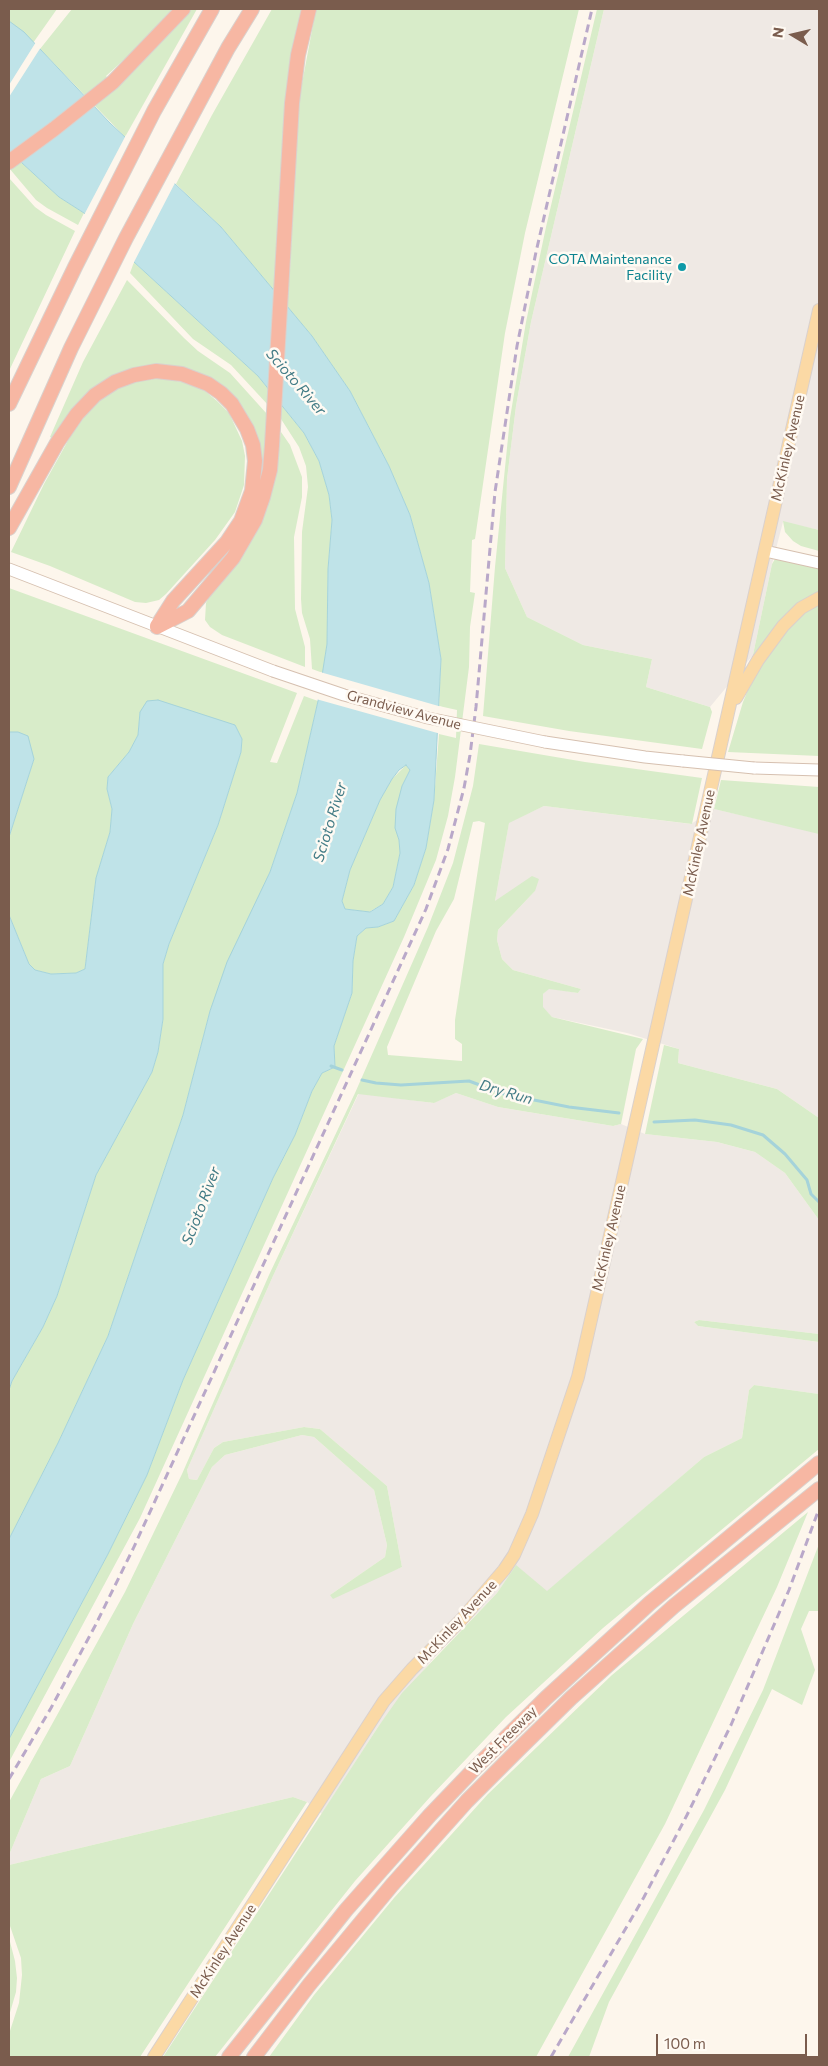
<!DOCTYPE html>
<style>
body{margin:0}
#map{position:relative;width:828px;height:2066px;overflow:hidden;background:#fdf6ec;font-family:Commissioner,sans-serif}
canvas{display:block}
.frame{position:absolute;inset:0;border:10px solid #7a5c4d;pointer-events:none}
.north{position:absolute;left:768px;top:10px;width:50px;height:50px;-webkit-text-stroke:4px #fffaf3;paint-order:stroke;rotate:279deg;font-size:14px;font-weight:700;line-height:20px;text-align:center;color:#7a5c4d}
.north::after{content:'';display:block;margin:auto;width:18px;height:22px;background:#7a5c4d;clip-path:polygon(50% 0,100% 100%,50% 72%,0 100%)}
.scale{position:absolute;left:656px;top:2034px;width:151px;height:22px;box-sizing:border-box;border:2px solid #7a5c4d;border-top:0;padding-left:6px;font-size:15px;line-height:18px;white-space:nowrap;color:#7a5c4d;-webkit-text-stroke:4px #fffaf3;paint-order:stroke}
</style>
<div id="map">
<canvas width="828" height="2066"></canvas>
<div class="frame"></div>
<div class="north">N</div>
<div class="scale">100 m</div>
</div>
<script>
const g = document.querySelector('canvas').getContext('2d');
g.lineJoin = 'round';
function fill(path, color) {
  g.fillStyle = color;
  g.fill(path, 'evenodd');
}
function shape(rows) {
  const path = new Path2D();
  for (const r of rows) {
    path.moveTo(r[0], r[1]);
    for (let i = 2; i < r.length; i += 2) path.lineTo(r[i], r[i + 1]);
  }
  return path;
}
function strokePath(path, color, width, dash) {
  g.strokeStyle = color;
  g.lineWidth = width;
  g.lineCap = dash ? 'butt' : 'round';
  g.setLineDash(dash || []);
  g.stroke(path);
}
function label(font, color, halo, rows, align = 'center') {
  g.font = font + ' Commissioner,sans-serif';
  g.lineWidth = 5;
  g.setLineDash([]);
  g.textBaseline = 'middle';
  g.strokeStyle = halo;
  g.fillStyle = color;
  for (const [text, x, y, turn = 0] of rows) {
    g.save();
    g.translate(x, y);
    g.rotate((+turn || 0) * Math.PI / 180);
    g.textAlign = isNaN(turn) ? turn : align;
    if (halo) g.strokeText(text, 0, 0);
    g.fillText(text, 0, 0);
    g.restore();
  }
}
const industrial = shape([
 [604,9,819,9,819,530,783,522,772,564,753,655,710,707,646,687,652,659,583,645,527,617,505,568,507,479,516,406,531,322],
 [544,806,691,824,714,809,819,833,819,1118,777,1089,678,1063,679,1049,627,1033,552,1017,543,1008,543,994,549,988,578,993,581,989,513,970,502,959,497,940,498,930,535,891,495,901,509,822],
 [359,1093,433,1103,456,1093,498,1107,613,1126,621,1124,645,1134,717,1142,755,1152,785,1173,819,1220,819,1334,699,1320,694,1322,698,1326,819,1342,819,1394,754,1385,749,1390,742,1438,704,1457,547,1592,516,1566,497,1593,433,1659,378,1727,322,1814,307,1802,293,1797,9,1865,9,1855,41,1779,70,1766,133,1624,212,1467,225,1455,302,1435,314,1437,374,1490,387,1545,385,1557,330,1595,402,1567,387,1486,320,1429,304,1427,223,1442,214,1448,197,1480,189,1479,187,1470,273,1276]
]);
const green = shape([
 [9,9,57,9,33,43,9,21],
 [72,9,174,9,139,46,106,76,116,87,191,9,197,9,125,137,40,49],
 [272,9,304,9,276,256,290,271,295,154,300,94,316,9,579,9,525,233,505,333,475,539,472,540,470,592,475,593,470,627,469,667,455,777,448,816,436,860,404,937,140,1518,9,1762,9,1739,108,1554,147,1475,183,1380,273,1178,295,1135,312,1091,322,1073,335,1067,334,1046,352,993,353,961,357,936,366,928,378,927,394,921,414,885,426,848,434,800,439,734,456,738,457,710,439,706,441,659,429,583,410,515,389,466,350,391,312,336,221,227,176,184,212,115],
 [597,9,604,9,531,322,516,406,507,479,505,568,527,617,583,645,652,659,646,687,710,707,712,712,702,749,569,731,483,716,495,567,510,418,526,322,546,227],
 [9,151,59,197,84,213,78,225,47,208,36,200,9,168],
 [9,178,35,207,46,215,75,231,9,371],
 [134,262,258,376,304,433,319,461,329,495,332,520,328,569,327,644,323,673,312,669,310,639,302,613,301,599,302,532,308,487,306,466,299,447,281,419,231,365,193,339,130,273],
 [127,280,184,338,198,351,230,373,267,414,262,476,258,486,259,452,208,378,183,367,169,365,141,367,124,371,109,378,86,395,53,439,50,437,83,362],
 [161,378,187,383,205,391,217,401,229,413,242,441,245,456,244,485,235,512,215,540,166,594,159,600,146,603,135,602,50,566,11,552,44,484,70,437,85,416,105,395,119,387,136,381],
 [281,432,290,445,302,477,302,497,294,537,295,609,305,647,305,667,222,635,210,627,205,620,206,603,211,593,245,552,267,509,274,480],
 [783,521,819,530,819,551,801,546,793,541,785,532],
 [775,559,819,569,819,593,755,656,753,655,772,564],
 [9,588,297,693,270,762,277,763,304,696,318,701,297,793,270,872,210,1011,183,1115,108,1336,58,1443,9,1539,9,1390,12,1381,43,1327,57,1296,96,1175,152,1072,158,1052,163,1019,163,964,169,944,218,825,241,752,242,739,235,725,140,713,138,735,129,752,108,777,107,789,112,809,110,832,96,879,85,969,76,973,51,974,35,970,29,964,9,915,9,837,34,759,18,732,9,732],
 [819,601,819,756,728,752,743,702,752,680,787,628,805,611],
 [479,744,585,762,702,778,692,824,544,806,509,823,495,901,532,876,539,879,535,891,498,930,497,940,502,959,513,970,581,989,578,993,549,989,543,994,543,1007,552,1017,643,1039,636,1049,621,1124,613,1126,498,1107,456,1093,434,1103,358,1094,273,1276,187,1470,189,1479,197,1480,214,1448,223,1442,304,1427,320,1429,387,1486,402,1567,333,1599,330,1595,385,1557,387,1545,374,1490,314,1437,302,1435,225,1455,212,1467,133,1624,70,1766,41,1779,9,1855,9,1802,125,1592,182,1474,269,1275,355,1093,428,927,453,863,473,786],
 [479,821,485,823,455,1020,455,1039,462,1044,462,1061,388,1055,387,1047,436,931,454,899,473,822],
 [406,765,410,770,402,786,396,828,399,840,400,853,393,887,383,904,369,912,345,909,342,901,350,870,380,800,392,779],
 [721,780,819,787,819,834,714,809],
 [664,1045,679,1049,678,1063,777,1089,819,1118,819,1220,785,1173,755,1152,717,1142,645,1134],
 [699,1320,819,1334,819,1342,698,1326,694,1322],
 [754,1385,819,1394,819,1449,603,1628,506,1717,431,1796,355,1881,215,2057,163,2057,378,1727,402,1693,497,1593,516,1565,547,1591,704,1457,742,1438,749,1390],
 [808,1512,777,1587,665,1824,536,2057,269,2057,314,1995,394,1898,488,1794,612,1675],
 [819,1544,819,1611,809,1611,801,1629,815,1670,802,1705,772,1689,725,1790,609,2002,589,2057,568,2057,704,1810,763,1690],
 [293,1797,307,1802,140,2057,9,2057,9,2034,19,2003,22,1975,21,1958,9,1923,9,1865],
 [9,1938,15,1961,17,1978,16,1992,9,2016]
]);
const water = shape([
 [9,21,24,32,110,123,221,227,312,336,350,391,389,466,410,515,429,583,441,659,434,800,426,848,414,885,394,921,378,927,366,928,357,936,353,961,352,993,334,1046,335,1067,322,1073,312,1091,295,1135,273,1178,183,1380,147,1475,108,1554,9,1739,9,1539,58,1443,108,1336,183,1115,210,1011,227,962,270,872,297,793,318,701,327,644,328,569,332,520,329,495,319,461,304,433,258,376,134,262,84,213,59,197,9,151,9,21],
 [406,765,410,770,402,786,396,809,395,828,399,840,400,853,393,887,383,904,370,912,345,909,342,901,350,870,380,800,392,779,399,770,406,765],
 [158,700,235,725,242,739,241,752,218,825,169,944,163,964,163,1019,158,1052,152,1072,96,1175,57,1296,43,1327,12,1381,9,1390,9,915,29,964,35,970,51,974,76,973,85,969,96,878,110,832,112,809,107,789,108,777,129,752,138,735,140,712,147,701,158,700],
 [9,732,18,732,28,736,34,759,9,837,9,732]
]);
const pier = shape([
 [36,42,41,47,9,97,9,85],
 [126,135,176,181,133,264,84,215],
 [320,672,442,707,441,734,316,699]
]);
const stream = shape([
 [331,1066,342,1070],
 [362,1080,376,1083,401,1085,469,1081,504,1094,569,1107,619,1113],
 [654,1122,695,1120,731,1125,763,1135,785,1154,807,1180,811,1194,819,1202]
]);
const secondary = shape([
 [765,551,819,563],
 [9,569,273,671],
 [545,742,645,757,683,761],
 [754,768,819,770]
]);
const primary = shape([
 [736,698,758,660,783,626,801,608,819,598],
 [154,2057,384,1701,412,1669,461,1620,504,1570,514,1555,532,1514,578,1377,819,310]
]);
const highway = shape([
 [9,162,54,129,113,82,183,9],
 [9,404,75,267,154,111,212,9],
 [9,487,71,348,126,238,228,48,252,9],
 [9,528,57,443,77,414,95,395,115,382,134,375,156,371,182,374,208,384,221,393,232,404,247,429,253,445,255,461,252,491,241,521,227,542,173,601,157,626],
 [157,627,188,611,233,558,255,520,263,497,270,470,272,445,292,103,298,55,309,9],
 [229,2057,346,1910,430,1815,477,1766,546,1698,650,1603,819,1463],
 [254,2057,309,1985,392,1885,467,1801,519,1749,571,1698,674,1606,819,1489]
]);
const rail = shape([
 [9,1779,51,1708,95,1626,133,1549,379,1012,426,909,448,849,464,788,470,755,476,707,495,492,517,346,536,252,592,9],
 [551,2057,644,1897,687,1815,731,1725,789,1590,819,1509]
]);
const secondaryBridge = shape([
 [273,671,344,695,428,718,545,742],
 [683,761,754,768]
]);
const markers = [
 [682,267,5,"#0f9aa8"]
];
const cultureNames = [
 ["COTA Maintenance",672,259],
 ["Facility",672,275]
];
const streetNames = [
 ["McKinley Avenue",788,448,-77],
 ["Grandview Avenue",404,710,15],
 ["McKinley Avenue",699,843,-78],
 ["McKinley Avenue",609,1238,-77],
 ["McKinley Avenue",457,1622,-47],
 ["West Freeway",503,1740,-45],
 ["McKinley Avenue",223,1951,-57]
];
const waterNames = [
 ["Scioto River",296,382,49],
 ["Scioto River",330,822,-73],
 ["Dry Run",506,1092,16],
 ["Scioto River",201,1206,-69]
];
fill(industrial, '#efe9e4');
fill(green, '#d8ecc9');
fill(water, '#bfe3e8');
strokePath(water, '#a5d3da', 1);
fill(pier, '#fdf6ec');
strokePath(stream, '#a5d3da', 3);
strokePath(secondary, '#d6c0b0', 13);
strokePath(primary, '#dad1cd', 14);
strokePath(highway, '#dad1cd', 16);
strokePath(secondary, '#fff', 11);
strokePath(primary, '#fbd9a5', 12);
strokePath(highway, '#f7b7a3', 14);
strokePath(rail, '#b9a8c9', 3, [8, 5]);
strokePath(secondaryBridge, '#d6c0b0', 13, []);
strokePath(secondaryBridge, '#fff', 11);
for (const [x, y, r, color] of markers) {
  const dot = new Path2D();
  dot.arc(x, y, r, 0, 2 * Math.PI);
  g.fillStyle = color;
  g.fill(dot);
  strokePath(dot, '#fffaf3', 2);
}
label('14px', '#0d838f', '#fffaf3', cultureNames, 'right');
label('14px', '#7a5c4d', '#fffaf3', streetNames);
label('italic 15px', '#437c86', '#fffaf3', waterNames);
</script>
